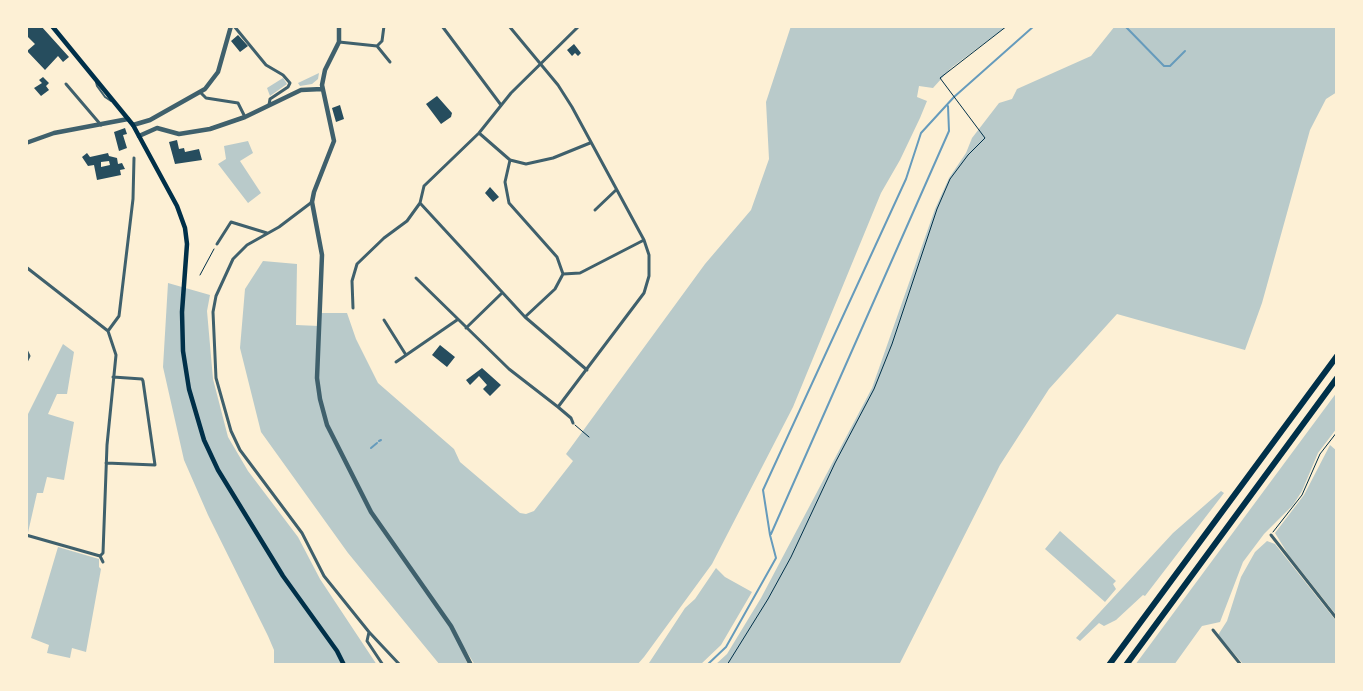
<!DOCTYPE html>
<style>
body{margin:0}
#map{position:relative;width:1363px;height:691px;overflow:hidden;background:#fdf0d5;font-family:"PT Sans Narrow",sans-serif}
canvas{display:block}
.frame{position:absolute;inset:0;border:28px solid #fdf0d5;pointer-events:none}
</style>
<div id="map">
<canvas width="1363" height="691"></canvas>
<div class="frame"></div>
</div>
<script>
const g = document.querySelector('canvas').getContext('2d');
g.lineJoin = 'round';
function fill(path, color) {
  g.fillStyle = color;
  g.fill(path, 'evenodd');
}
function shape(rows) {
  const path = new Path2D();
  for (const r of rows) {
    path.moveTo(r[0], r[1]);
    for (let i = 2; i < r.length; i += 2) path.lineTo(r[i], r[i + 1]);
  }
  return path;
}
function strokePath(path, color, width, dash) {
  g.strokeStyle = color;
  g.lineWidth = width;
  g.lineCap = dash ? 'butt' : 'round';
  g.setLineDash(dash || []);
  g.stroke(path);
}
const green = shape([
 [791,26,1007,26,951,68,933,88,919,86,917,97,927,101,920,118,900,160,881,193,793,407,712,564,644,657,637,665,475,665,453,630,468,665,440,665,348,553,261,432,240,348,245,289,263,261,297,264,296,325,319,326,319,313,347,313,356,339,378,383,454,449,460,462,520,513,526,514,534,511,573,461,566,454,705,264,751,210,769,159,766,102],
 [1115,26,1337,26,1337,92,1326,99,1310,130,1262,303,1245,350,1117,314,1049,389,1000,465,899,665,715,665,727,654,761,598,872,388,935,209,949,178,966,153,972,138,999,103,1012,99,1017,89,1091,56],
 [319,73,318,79,312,84,300,86,298,83],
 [283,78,287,84,270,96,267,88],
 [248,141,253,153,240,161,261,193,248,203,218,164,226,159,224,146],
 [168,283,210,295,207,311,213,379,228,437,248,471,298,537,320,579,377,665,274,665,274,650,268,636,208,515,184,460,163,367],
 [63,344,74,352,67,394,57,394,48,414,74,422,64,480,47,477,43,493,37,493,27,537,26,418],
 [1337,392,1337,428,1318,453,1302,491,1293,505,1264,534,1243,562,1220,622,1202,626,1174,665,1135,665],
 [1330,445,1337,451,1337,616,1288,554,1275,533,1304,495],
 [1221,491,1224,493,1145,596,1143,595,1116,620,1104,626,1099,623,1080,641,1076,638,1173,533],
 [1060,531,1116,581,1113,584,1116,589,1105,602,1045,549],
 [1267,541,1275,544,1337,622,1337,665,1244,665,1218,635,1227,621,1241,577,1255,552],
 [58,547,99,559,99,567,101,569,86,652,72,648,70,658,47,653,49,645,31,638],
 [716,568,725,577,752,592,721,645,700,665,651,665,649,663,685,608,695,599]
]);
const stream = shape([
 [1125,26,1164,66,1170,66,1185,51],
 [379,441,381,440],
 [371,448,377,443],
 [771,534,949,131,948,106],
 [707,665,726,647,776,558,770,535,763,490,906,179,921,133,954,97,1034,26]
]);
const building = shape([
 [26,26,41,26,69,57,63,62,58,56,45,70,27,51,35,44,26,35],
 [238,35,248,46,240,52,231,41],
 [574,44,581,53,578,56,575,53,572,56,567,50],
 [43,77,49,83,46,86,49,90,41,96,34,88,42,83,39,80],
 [437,96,452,113,451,117,441,124,426,104],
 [340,105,344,119,336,122,332,108],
 [125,128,127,134,123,135,127,148,119,151,114,132],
 [177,140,179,149,184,148,185,152,199,149,202,160,175,164,169,142],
 [87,153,90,157,108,153,109,156,117,158,118,164,122,163,125,169,120,170,121,175,97,180,94,165,88,166,82,157],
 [109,161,110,165,101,167,101,162],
 [490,187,499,197,493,202,485,193],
 [440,345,455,357,447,367,432,355],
 [482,368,501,385,490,396,483,389,487,385,479,376,470,385,466,380]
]);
const path = shape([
 [200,275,214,249],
 [575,425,589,437],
 [1273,532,1302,495,1320,454,1337,432],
 [727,665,768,599,791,557,835,463,874,389,892,344,937,209,950,179,968,155,985,138,940,78,1007,26]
]);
const service = shape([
 [96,82,97,86,105,97,111,101]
]);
const minor = shape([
 [234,26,266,65,283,75,290,83,288,87,270,99,269,105],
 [442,26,501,105],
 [509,26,558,85,572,107,644,240,649,255,649,276,644,293,558,407],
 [339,42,377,46,382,41,384,26],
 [377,46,390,62],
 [66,84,101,125],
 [201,93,206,98,238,103,245,117],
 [479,133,510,160,526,164,553,158,590,143],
 [510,160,505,182,509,203,557,257,563,274],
 [312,202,279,227,247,245,233,259,216,296,213,312,216,378,231,431,240,450,302,533,324,576,369,632,400,665],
 [420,203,525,317,587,370],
 [595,210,616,190],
 [217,244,231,222,267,233],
 [26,267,108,331],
 [416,278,509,369,558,407,571,418,573,423],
 [353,308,352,281,357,264,384,238,407,221,420,203,424,186,479,133,511,93,579,26],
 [525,317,555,289,563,274,580,273,644,240],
 [384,320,406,355],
 [466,328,502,293],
 [26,350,29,356,26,362],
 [396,362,457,320],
 [106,463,155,465,143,381,142,379,113,377],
 [26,535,100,556],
 [1271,535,1337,619],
 [100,556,103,553,107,445,116,355,108,331,119,316,133,199,134,158],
 [100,556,103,562],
 [1213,630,1241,665],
 [369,632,367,641,383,665]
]);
const tertiary = shape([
 [339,26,339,42,325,70,322,85,334,141,314,192,312,202,322,255,317,378,320,399,327,425,371,512,451,626,471,665],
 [133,125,150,120,205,89,218,72,231,26],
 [139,136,157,128,179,134,210,129,245,117,301,90,322,89],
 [26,143,54,133,128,119]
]);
const secondary = shape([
 [52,26,133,125,177,206,185,228,187,244,182,312,183,351,189,389,204,440,218,470,283,576,337,651,344,665]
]);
const motorway = shape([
 [1109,665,1337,356],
 [1126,665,1337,378]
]);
fill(green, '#b9caca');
strokePath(stream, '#669bbc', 2);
fill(building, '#264d5e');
strokePath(path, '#003049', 1);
strokePath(service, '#3f606c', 2);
strokePath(minor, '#3f606c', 3);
strokePath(tertiary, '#3f606c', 4.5);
strokePath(secondary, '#003049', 4.5);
strokePath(motorway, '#003049', 6);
</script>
